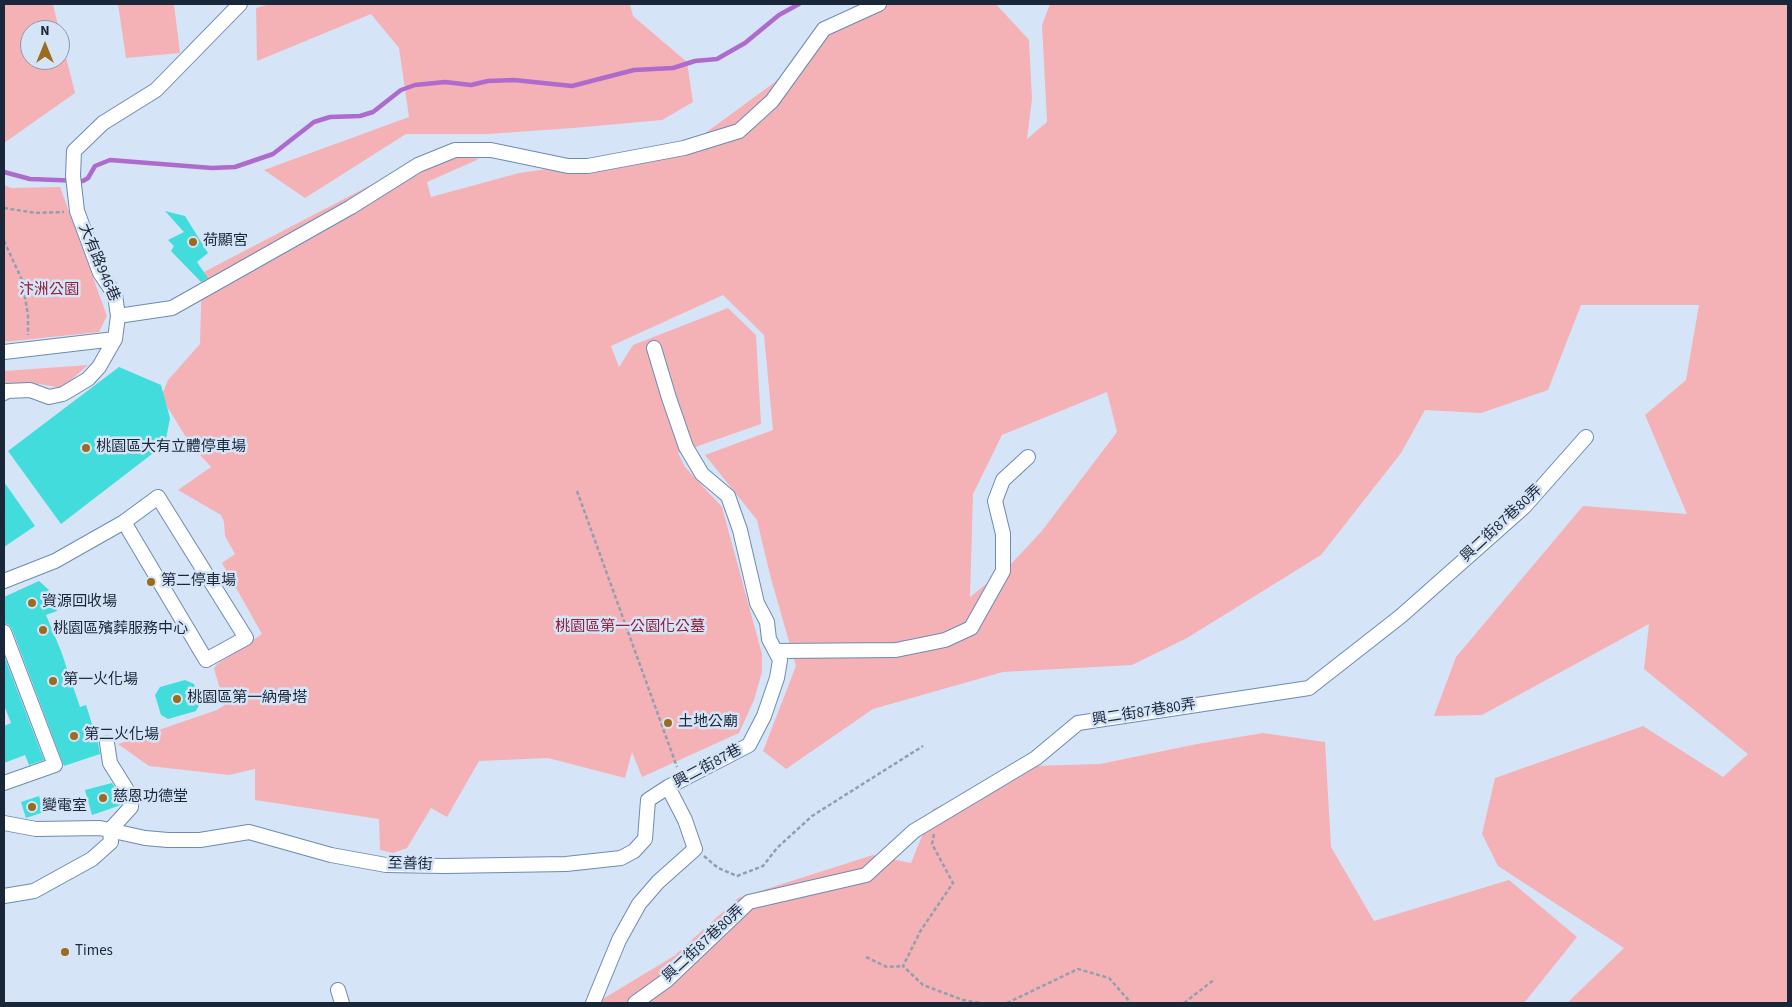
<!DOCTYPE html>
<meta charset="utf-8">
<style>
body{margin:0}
#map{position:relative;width:1792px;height:1007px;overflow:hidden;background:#d6e4f7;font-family:"Source Sans 3",sans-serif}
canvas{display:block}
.frame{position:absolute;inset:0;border:5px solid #1a2738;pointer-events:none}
.north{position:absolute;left:20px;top:20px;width:50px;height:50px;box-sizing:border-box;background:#d6e4f7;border:1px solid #8b98ab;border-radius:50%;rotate:0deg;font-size:14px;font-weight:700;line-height:20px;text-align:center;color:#1a2738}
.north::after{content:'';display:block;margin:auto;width:18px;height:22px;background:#9b6c1e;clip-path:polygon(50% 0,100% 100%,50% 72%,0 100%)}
</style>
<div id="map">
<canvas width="1792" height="1007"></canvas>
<div class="frame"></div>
<div class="north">N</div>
</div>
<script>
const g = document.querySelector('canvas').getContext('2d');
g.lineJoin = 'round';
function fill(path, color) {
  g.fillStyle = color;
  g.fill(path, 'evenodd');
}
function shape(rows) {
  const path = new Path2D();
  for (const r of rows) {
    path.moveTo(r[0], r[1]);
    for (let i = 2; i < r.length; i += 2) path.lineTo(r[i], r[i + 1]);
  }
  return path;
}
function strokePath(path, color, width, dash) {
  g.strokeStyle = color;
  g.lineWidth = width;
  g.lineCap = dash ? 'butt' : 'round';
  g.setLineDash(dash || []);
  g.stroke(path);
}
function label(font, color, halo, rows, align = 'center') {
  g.font = font + ' "Source Sans 3","Noto Sans TC",sans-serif';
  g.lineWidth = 5;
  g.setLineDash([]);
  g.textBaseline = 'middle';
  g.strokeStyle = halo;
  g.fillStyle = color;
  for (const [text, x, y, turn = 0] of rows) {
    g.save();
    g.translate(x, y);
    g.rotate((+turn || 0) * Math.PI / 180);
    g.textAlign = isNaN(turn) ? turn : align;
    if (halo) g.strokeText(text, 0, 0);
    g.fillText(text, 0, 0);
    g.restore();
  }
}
const green = shape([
 [4,4,53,4,59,30,30,30,30,60,60,60,60,33,75,93,4,143],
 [118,4,174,4,180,53,126,58],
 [270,4,630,4,633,16,687,62,693,102,662,120,573,128,488,134,406,134,305,198,264,170,409,117,399,48,371,14,257,61,256,8],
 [878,4,996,4,1029,40,1032,99,1027,139,1047,122,1042,25,1050,4,1788,4,1788,1001,1782,1003,1567,1003,1624,948,1498,866,1482,834,1495,778,1643,726,1723,777,1748,754,1644,669,1649,624,1482,715,1434,716,1456,657,1583,506,1687,514,1645,415,1686,380,1699,305,1581,305,1548,390,1481,413,1425,410,1401,453,1321,555,1187,638,1132,665,1003,672,873,709,786,769,763,751,796,666,770,575,757,520,705,455,773,430,764,335,723,295,611,346,619,367,633,345,728,308,756,335,761,424,678,453,685,467,722,507,762,654,762,672,754,700,739,733,642,777,632,752,625,778,548,758,479,761,447,817,431,808,407,848,393,853,380,850,379,819,255,800,255,769,229,775,149,766,118,744,217,710,225,705,214,669,216,665,262,634,222,563,235,554,225,536,224,522,221,515,178,490,211,467,191,445,161,397,168,380,200,344,202,273,436,151,479,159,427,182,431,197,519,173,682,150,775,82,847,13],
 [1107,392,1117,432,1041,532,1010,565,970,597,973,494,1002,435],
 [4,185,11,188,60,187,107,316,99,332,4,342],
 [88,365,62,388,39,384,4,386,4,371],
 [1263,733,1325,742,1331,847,1374,921,1509,880,1577,937,1524,1003,596,1003,674,956,738,898,873,855,911,863,933,809,1029,766,1100,764,1197,744]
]);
const stream = shape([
 [4,172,30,179,83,181,88,178,95,166,110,160,212,168,235,167,273,154,314,122,330,117,360,116,373,112,401,90,415,85,445,82,471,85,488,81,514,80,572,86,634,70,673,68,695,61,717,59,745,43,779,15,799,4]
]);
const building = shape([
 [165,211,185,216,208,253,197,262,208,278,201,282,171,251,174,246,168,240,184,232],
 [119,367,161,385,170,418,165,444,61,524,8,451],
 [4,482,35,526,4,547],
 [39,581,49,590,57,611,46,615,61,651,80,707,86,705,98,743,100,754,64,766,12,629,9,625,4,623,4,597],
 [4,656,44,760,29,765,25,755,4,763,4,726,11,723,4,705],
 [185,680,194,684,200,703,196,711,168,719,161,715,155,695,160,687],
 [112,783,117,791,121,805,92,815,85,790],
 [39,796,44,812,26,818,21,802]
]);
const path = shape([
 [4,208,36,213,64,212],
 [4,241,22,280,28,315,28,335],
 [577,491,677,767],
 [934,834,932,844,953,883,921,930,903,966,923,985,963,1000,980,1003],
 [704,856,718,868,737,876,763,866,777,848,812,816,923,746],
 [866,957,887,967,903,966],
 [1007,1003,1078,969,1109,978,1131,1003],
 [1184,1003,1215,979]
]);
const minor = shape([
 [118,316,172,308,351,207,418,165,455,150,491,150,568,166,588,166,684,148,739,131,772,101,824,29,879,4],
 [4,352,115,339],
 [4,393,7,391,30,390,49,397,63,394,88,379,99,367,115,339,118,316,115,295,100,273,77,211,73,176,74,151,103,123,156,90,240,4],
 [4,581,55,561,124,522,158,497,246,638,206,660,124,522],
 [4,632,55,765,4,783],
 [776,651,896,650,945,640,971,628,1003,571,1003,534,995,501,1003,480,1028,457],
 [4,823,36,829,100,828,145,838,168,840,200,840,249,832,331,855,386,865,445,866,566,864,621,858,634,851,645,839,648,800,668,787],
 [4,896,34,891,92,859,111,842,110,830,131,807,130,795,110,763,107,743],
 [338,990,342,1003],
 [593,1003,619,940,639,904,658,882,695,849,685,820,668,787,749,745,764,716,777,678,780,660,769,639,767,622,757,603,740,530,728,496,702,474,686,447,669,398,654,348],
 [635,1003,667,980,749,902,866,875,914,831,1036,758,1078,723,1309,688,1401,616,1524,507,1586,437]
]);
const markers = [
 [193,242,5,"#9b6c1e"],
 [86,448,5,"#9b6c1e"],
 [151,582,5,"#9b6c1e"],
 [32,603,5,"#9b6c1e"],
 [43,630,5,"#9b6c1e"],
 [53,681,5,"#9b6c1e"],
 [177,699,5,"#9b6c1e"],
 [668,723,5,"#9b6c1e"],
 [74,736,5,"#9b6c1e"],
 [103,798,5,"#9b6c1e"],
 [32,807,5,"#9b6c1e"],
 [65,952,5,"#9b6c1e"]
];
const poiNames = [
 ["荷顯宮",203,242],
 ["桃園區大有立體停車場",96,448],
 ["第二停車場",161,582],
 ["資源回收場",42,603],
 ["桃園區殯葬服務中心",53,630],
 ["第一火化場",63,681],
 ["桃園區第一納骨塔",187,699],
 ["土地公廟",678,723],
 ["第二火化場",84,736],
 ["慈恩功德堂",113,798],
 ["變電室",42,807],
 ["Times",75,952]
];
const streetNames = [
 ["大有路946巷",98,263,67],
 ["興二街87巷80弄",1502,524,-43],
 ["興二街87巷80弄",1144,713,-9],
 ["興二街87巷",708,767,-28],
 ["至善街",410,865,2],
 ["興二街87巷80弄",704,944,-43]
];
const parkNames = [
 ["汴洲公園",49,291],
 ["桃園區第一公園化公墓",630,628]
];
fill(green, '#f5b2b6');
strokePath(stream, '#ae6acc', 4.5);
fill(building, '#41dcdb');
strokePath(minor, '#6a8bb5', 16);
strokePath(path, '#929fb1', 2.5, [4, 2.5]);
strokePath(minor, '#fff', 14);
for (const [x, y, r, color] of markers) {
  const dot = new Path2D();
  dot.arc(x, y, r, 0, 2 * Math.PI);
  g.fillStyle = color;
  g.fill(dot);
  strokePath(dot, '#d6e4f7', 2);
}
label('15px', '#1a2738', '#d6e4f7', poiNames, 'left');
label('15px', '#1a2738', '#d6e4f7', streetNames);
label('15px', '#901d35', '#d6e4f7', parkNames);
</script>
